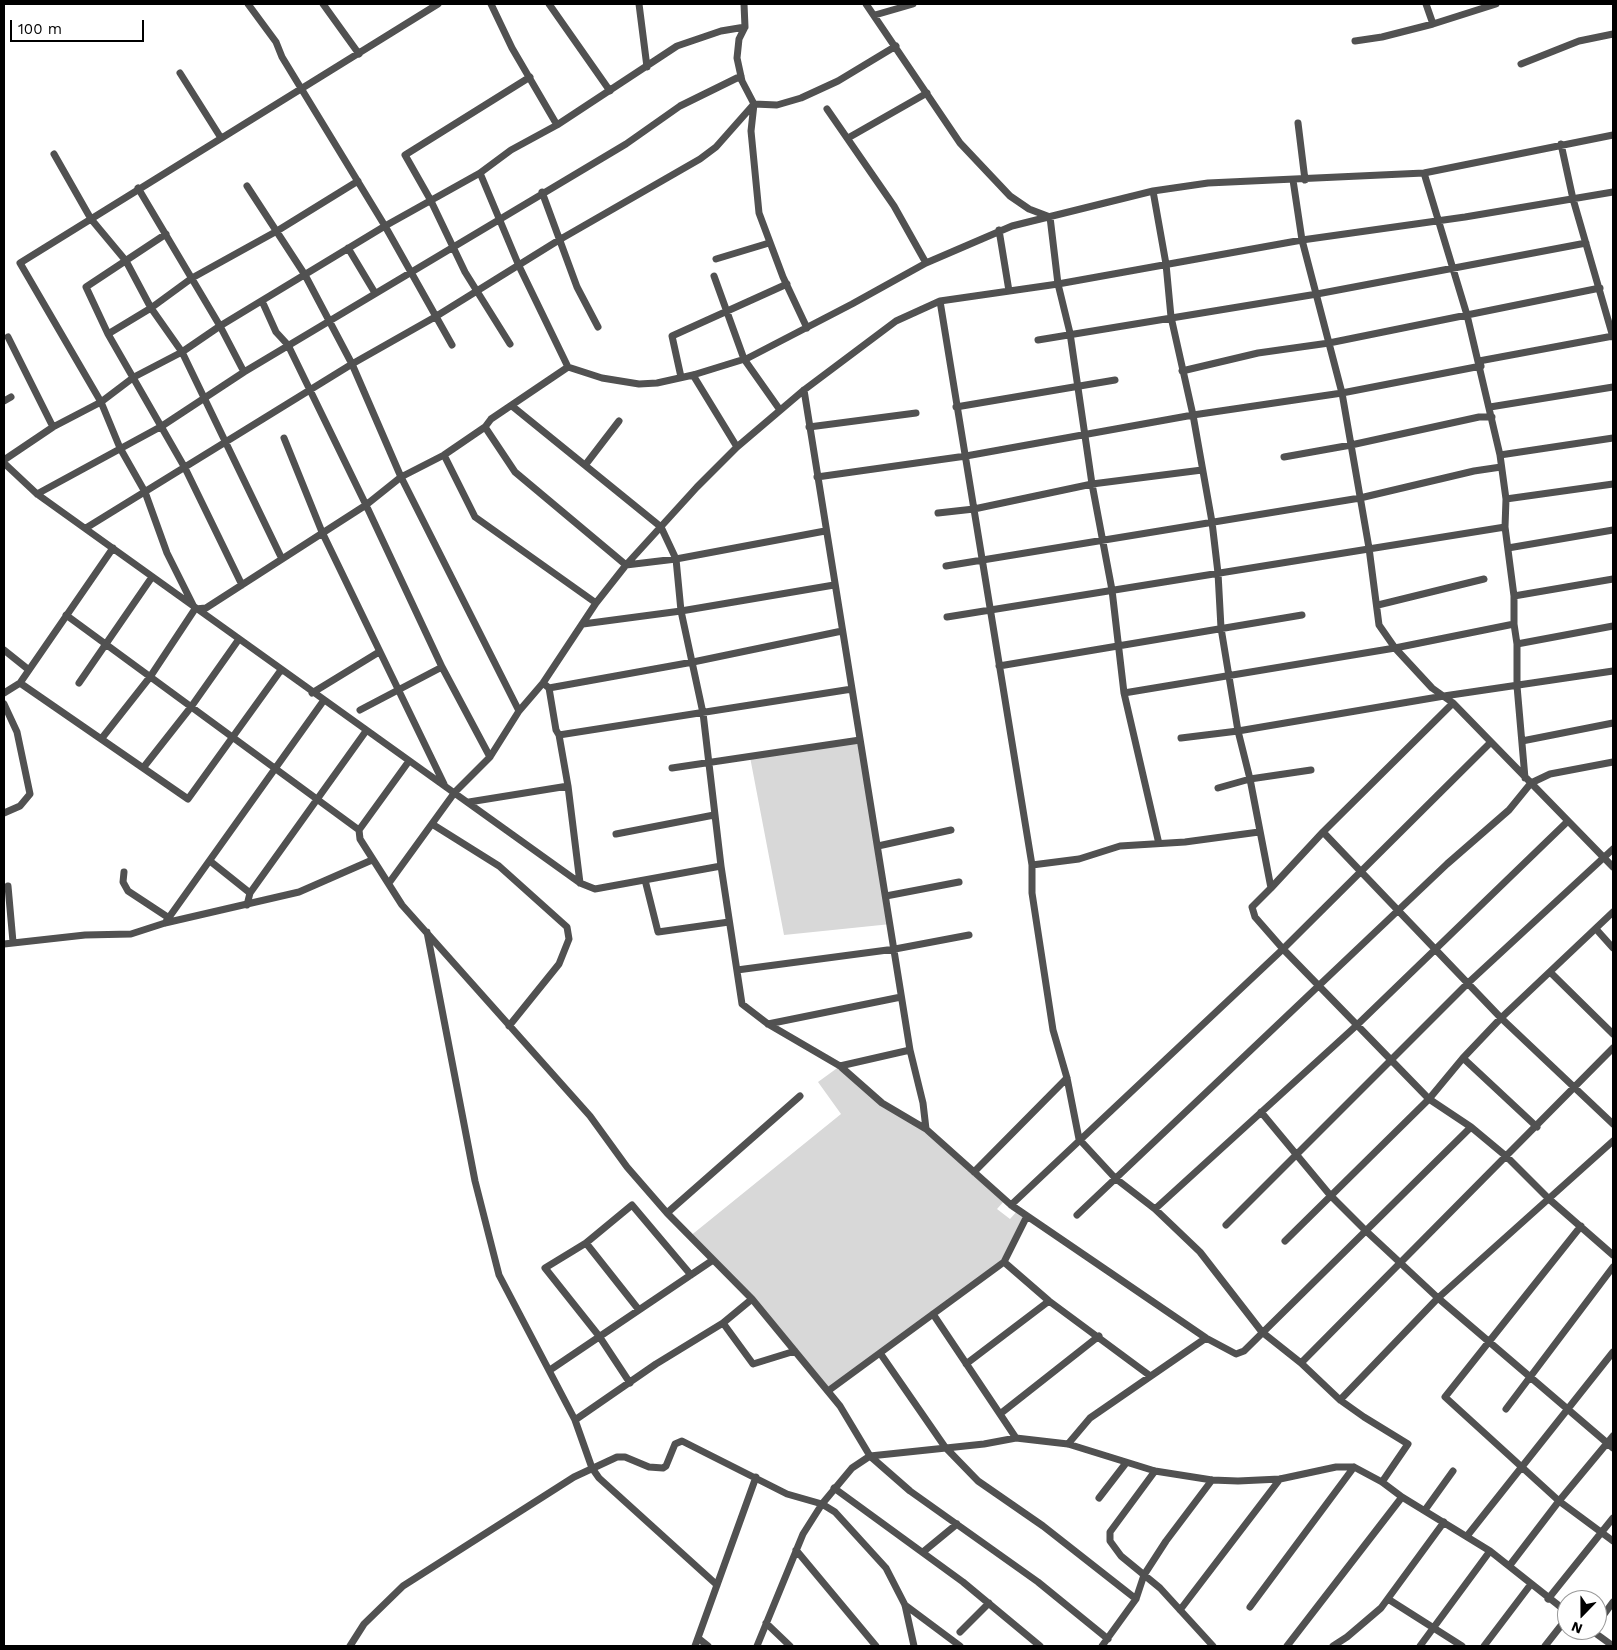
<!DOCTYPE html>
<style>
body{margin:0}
#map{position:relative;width:1617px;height:1650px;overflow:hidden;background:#fff;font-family:"Work Sans",sans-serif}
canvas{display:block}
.frame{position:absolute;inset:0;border:5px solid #000;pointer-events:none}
.north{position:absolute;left:1557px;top:1590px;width:50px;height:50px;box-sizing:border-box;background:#fff;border:1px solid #999;border-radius:50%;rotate:202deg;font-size:14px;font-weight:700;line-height:20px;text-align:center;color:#000}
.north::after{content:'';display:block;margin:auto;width:18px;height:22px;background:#000;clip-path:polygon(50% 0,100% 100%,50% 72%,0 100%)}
.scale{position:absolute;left:10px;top:20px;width:134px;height:22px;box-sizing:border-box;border:2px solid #000;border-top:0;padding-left:6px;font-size:15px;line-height:18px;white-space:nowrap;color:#000;-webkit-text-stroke:4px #fff;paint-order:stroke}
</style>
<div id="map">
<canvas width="1617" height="1650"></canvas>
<div class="frame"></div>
<div class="north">N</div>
<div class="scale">100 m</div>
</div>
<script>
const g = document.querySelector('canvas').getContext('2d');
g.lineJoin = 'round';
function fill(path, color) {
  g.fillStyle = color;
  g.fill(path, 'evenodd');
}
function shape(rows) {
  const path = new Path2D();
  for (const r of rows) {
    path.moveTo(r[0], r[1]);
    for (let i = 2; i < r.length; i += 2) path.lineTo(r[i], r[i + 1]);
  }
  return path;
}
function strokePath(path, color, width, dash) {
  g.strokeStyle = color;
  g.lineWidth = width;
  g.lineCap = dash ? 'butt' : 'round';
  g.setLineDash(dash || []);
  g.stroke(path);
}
const green = shape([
 [860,740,891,924,784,935,750,757],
 [840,1066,858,1084,926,1129,1005,1200,997,1209,1010,1219,1018,1210,1027,1216,1004,1262,828,1391,761,1310,689,1237,841,1114,818,1082]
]);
const street = shape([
 [248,4,276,42,282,57,385,226,452,345],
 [323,4,359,54],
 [491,4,512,48,557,125],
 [549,4,610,91],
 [639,4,647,67],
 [744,4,745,27,739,39,737,58,742,81,754,104,751,131,759,213,783,277,807,328],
 [866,4,960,143,1010,196,1029,209,1050,217],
 [1426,4,1433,24],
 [875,15,913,4],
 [1355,41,1382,37,1433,24,1496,4],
 [1521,64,1579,41,1613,34],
 [180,73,221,138],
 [827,109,894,206,926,263],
 [1298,123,1305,180],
 [848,138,927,93],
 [1561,144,1573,199,1613,337],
 [54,154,91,219,126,261,151,308,182,352,282,559],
 [480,173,519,266,568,367,602,378,639,384,657,383,693,375,748,358,852,304,926,263,1012,226,1153,191,1208,183,1424,173,1613,135],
 [1424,173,1467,315,1500,455,1506,499,1505,527,1514,596,1514,624,1517,644,1517,686,1525,778],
 [1293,180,1302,240,1342,393,1369,548,1379,625,1395,648,1432,688,1453,703,1613,867],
 [247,186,305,275,352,364,401,477,519,711],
 [138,188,220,326,244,372],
 [1153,191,1166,264,1171,317,1193,415,1212,522,1218,573,1221,628,1238,731,1250,779,1271,888,1323,832,1453,703],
 [542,192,577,287,598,327],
 [1050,217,1058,284,1070,333,1092,484,1112,590,1124,693,1159,844],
 [999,230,1009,291],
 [166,234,86,287,108,334,185,468,242,585],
 [348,248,375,293],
 [716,259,769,243],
 [714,276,744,359,780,410],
 [262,301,276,332,288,345,366,505,442,667,490,757],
 [940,301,1032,865,1032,893,1053,1030,1067,1078,1079,1139,1115,1178,1155,1209,1200,1252,1262,1332,1301,1363,1340,1400,1364,1417,1408,1444,1382,1482],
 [108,334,151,308,192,278,277,231,358,181],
 [8,337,53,427],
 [1038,340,1317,294,1586,243],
 [510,344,465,272,430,199,405,155,530,77],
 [1479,361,1613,336],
 [1182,371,1258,353,1329,343,1600,288],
 [693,375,737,447],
 [681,377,672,336,787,284],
 [804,390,910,1050,923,1103,926,1129,1011,1205,1206,1338,1236,1354,1244,1351,1471,1127],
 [4,401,11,397],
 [512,406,661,527,676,559,681,611,703,713,721,866,742,1004,768,1024,840,1066,882,1103,926,1129],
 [956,407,1115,380],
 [1490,407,1613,387],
 [485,427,515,472,626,565,676,559,825,531],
 [809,427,916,413],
 [284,438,322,532,444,784],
 [444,455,475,517,596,603],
 [1500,455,1613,438],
 [1284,457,1351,445,1479,417,1492,417],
 [4,460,53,427,101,402,134,377,182,352,220,326,385,226,480,173,511,150,557,125,677,46,721,31,745,27],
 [4,463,37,494,580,883,595,889,721,866],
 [586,464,619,421],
 [817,477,966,456,1193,415,1342,393,1481,366],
 [37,494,162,426,244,372,626,144,680,106,741,76],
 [1506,499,1613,484],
 [938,513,974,509,1092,484,1202,470],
 [86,528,352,364,435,317,559,240,700,159,716,147,754,104,777,105,801,98,838,81,896,46],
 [1508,548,1613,530],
 [946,566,1360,498,1474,471,1501,467],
 [1514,596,1613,579],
 [1378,605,1484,579],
 [195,609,167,553,145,492,120,448,101,402,20,263,438,4],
 [66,615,359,830,360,839,402,905,590,1116,627,1167,667,1213,752,1299,840,1406,870,1456,910,1491,1038,1582,1108,1639],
 [947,617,1505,527],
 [583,624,681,611,834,585],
 [1517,644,1613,626],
 [4,650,29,670],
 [999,666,1302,615],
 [20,683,113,548],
 [79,683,152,577],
 [543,683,549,688,556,730,559,735,852,689],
 [549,688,693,662,842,631],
 [4,693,20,683,188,799,281,670],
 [312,693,379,652],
 [1124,693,1395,648,1514,624],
 [4,704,17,732,30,794,20,806,4,813],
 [360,710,442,667],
 [559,735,568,786,580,883],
 [102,738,150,677,195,609,206,608,366,505,401,477,444,455,485,427,491,419,568,367],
 [1181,738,1238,731,1444,696,1613,671],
 [1522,741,1613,723],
 [143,768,191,707,239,639],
 [672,768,860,740],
 [1218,788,1250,779,1311,770],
 [469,802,568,786],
 [432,824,499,866,567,927,569,939,559,964,509,1026],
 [359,830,409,761],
 [1323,832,1501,1018,1613,1124],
 [616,834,714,815],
 [878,846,951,830],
 [210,861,250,893],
 [1032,865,1079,859,1120,846,1185,842,1259,832],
 [124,872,123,882,128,891,169,918],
 [645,880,658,932,729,922],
 [389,883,455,792,490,757,519,711,543,683,596,603,626,565,697,487,737,447,804,390,896,321,940,301,1058,284,1302,240,1465,217,1613,192],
 [8,886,13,942],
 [1271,888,1252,907,1255,917,1283,949,1429,1099,1471,1127,1507,1157,1549,1199,1613,1255],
 [886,896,959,882],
 [247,905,250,893,366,731],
 [165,923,324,700],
 [1596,929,1613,948],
 [427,932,475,1181,499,1275,575,1420,592,1468,599,1478,717,1585],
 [4,944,85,935,131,934,165,923,299,892,372,860],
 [737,970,895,949,969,935],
 [1550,972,1613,1034],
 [768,1024,901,997],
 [1463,1058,1537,1127],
 [840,1066,910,1050],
 [1261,1112,1330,1195,1365,1230,1438,1298,1613,1448],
 [974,1172,1067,1078],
 [1011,1205,1283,949,1491,742],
 [1155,1209,1357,1025,1568,821],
 [667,1213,800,1096],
 [1077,1215,1447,864,1509,810,1531,783,1550,774,1613,762],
 [1027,1216,1004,1262,1049,1301,1149,1375],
 [1226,1225,1468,983,1613,849],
 [1581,1226,1445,1397,1559,1501,1613,1541],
 [1285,1241,1429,1099,1463,1058,1501,1018,1613,912],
 [586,1243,632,1205,691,1275],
 [933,1314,1016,1438],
 [723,1323,753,1364,795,1351],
 [880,1353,945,1447,978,1481,1043,1526,1136,1599],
 [1301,1363,1613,1048],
 [966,1364,1049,1301],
 [550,1370,713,1260],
 [630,1383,599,1336,545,1268,586,1243,639,1310],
 [828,1391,1004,1262],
 [1340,1400,1438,1298,1613,1141],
 [1506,1409,1613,1267],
 [1000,1414,1099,1336],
 [575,1420,656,1364,723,1323,752,1299],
 [1068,1444,1090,1418,1206,1338],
 [1155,1471,1110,1532,1110,1541,1121,1556,1160,1588,1213,1646],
 [834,1488,963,1582,1040,1646],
 [1099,1498,1126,1463],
 [1425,1510,1453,1471],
 [1467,1536,1613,1352],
 [796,1550,876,1646],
 [923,1552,957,1524],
 [1510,1565,1559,1501,1613,1436],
 [1388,1599,1462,1646],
 [1548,1599,1613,1518],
 [905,1605,960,1646],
 [1250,1607,1354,1467],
 [1180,1610,1280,1479],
 [766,1623,790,1646],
 [1597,1624,1613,1602],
 [1591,1630,1613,1646],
 [960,1632,989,1603],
 [698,1638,708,1646],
 [350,1646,364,1624,403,1586,574,1477,617,1457,625,1457,649,1467,663,1468,666,1466,675,1444,682,1441,787,1494,822,1504,835,1512,886,1568,905,1605,914,1646],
 [695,1646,756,1477],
 [757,1646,803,1534,822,1504,852,1468,870,1456,984,1444,1016,1438,1068,1444,1155,1471,1212,1480,1238,1481,1280,1479,1336,1467,1354,1467,1382,1482,1402,1497,1490,1551,1567,1612],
 [1102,1646,1136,1599,1144,1575,1166,1541,1212,1480],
 [1287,1646,1402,1497],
 [1333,1646,1347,1637,1381,1608,1444,1522],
 [1420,1646,1490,1551],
 [1484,1646,1531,1584],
 [1545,1646,1567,1618]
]);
fill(green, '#d8d8d8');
strokePath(street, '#515151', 7);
</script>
